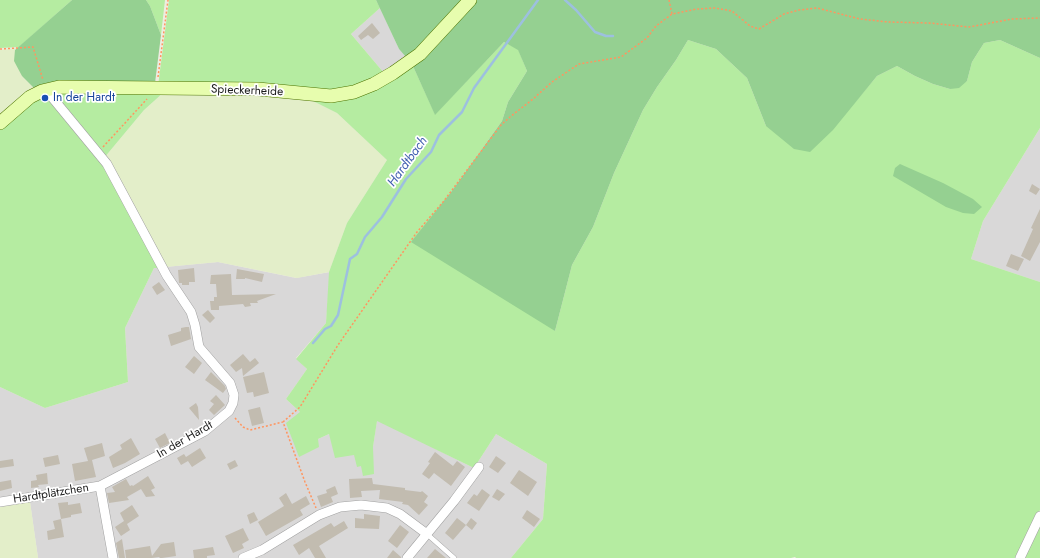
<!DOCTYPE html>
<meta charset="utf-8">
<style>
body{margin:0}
canvas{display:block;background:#eeece0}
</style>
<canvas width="1040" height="558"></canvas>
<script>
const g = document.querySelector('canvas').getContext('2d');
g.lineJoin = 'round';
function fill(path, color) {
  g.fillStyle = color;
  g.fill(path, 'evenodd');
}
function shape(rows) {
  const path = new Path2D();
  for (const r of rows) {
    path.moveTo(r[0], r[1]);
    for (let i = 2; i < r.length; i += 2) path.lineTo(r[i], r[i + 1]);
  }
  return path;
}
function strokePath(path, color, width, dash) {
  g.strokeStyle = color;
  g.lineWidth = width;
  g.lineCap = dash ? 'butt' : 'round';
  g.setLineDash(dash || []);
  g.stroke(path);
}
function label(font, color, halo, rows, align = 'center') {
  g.font = font + ' Jost,sans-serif';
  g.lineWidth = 3.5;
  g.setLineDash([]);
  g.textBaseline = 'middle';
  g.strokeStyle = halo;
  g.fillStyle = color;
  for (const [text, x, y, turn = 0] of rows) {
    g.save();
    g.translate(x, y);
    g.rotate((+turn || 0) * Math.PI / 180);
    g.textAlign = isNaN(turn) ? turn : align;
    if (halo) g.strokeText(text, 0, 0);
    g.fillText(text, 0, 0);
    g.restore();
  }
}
const residential = shape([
 [380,8,399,49,408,59,384,73,351,34],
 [1040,128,1040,282,971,259,983,221],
 [218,262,296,278,330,272,326,323,296,358,307,369,286,399,300,412,318,439,329,434,354,455,361,466,373,474,373,447,377,420,474,468,496,434,547,464,543,519,511,558,38,558,30,502,0,507,0,387,45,408,128,382,125,328,154,268]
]);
const farmland = shape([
 [17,48,15,50,22,76,36,90,0,120,0,50],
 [164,92,278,94,305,97,337,113,387,160,347,223,329,272,297,278,218,262,165,267,104,158,144,110],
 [30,502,38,558,0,558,0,507]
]);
const grass = shape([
 [0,0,72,0,19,47,0,48],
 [146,0,165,0,161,35,150,6],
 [169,0,376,0,380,8,351,34,384,73,342,91,158,86],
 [688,40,716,49,747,78,766,126,856,101,877,76,897,66,915,76,933,84,950,89,967,81,972,62,984,43,1000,40,1040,58,1040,128,983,221,971,259,1040,282,1040,510,1016,558,796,558,795,557,791,558,511,558,543,519,547,464,496,434,474,468,377,421,373,447,374,474,363,476,361,466,357,467,354,455,335,458,329,434,318,439,319,447,299,457,286,423,300,412,286,399,307,369,296,359,326,323,329,272,347,223,387,160,337,113,305,97,332,99,412,64,435,114,504,42,518,49,527,71,508,102,502,121,443,203,555,331,572,265,593,227,614,173,643,110,657,87,676,60],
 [50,92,164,92,144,110,104,158],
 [45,93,97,153,161,268,154,268,125,328,128,382,45,408,0,387,0,128],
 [1040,523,1040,558,1023,558]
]);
const forest = shape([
 [72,0,146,0,150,6,161,35,155,83,36,90,22,76,14,61,15,50],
 [376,0,1040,0,1040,58,1000,40,984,43,972,62,967,81,959,88,950,89,933,84,915,76,897,66,877,76,833,130,810,152,794,149,766,126,747,78,716,49,688,40,676,60,657,87,643,110,614,173,593,227,572,265,555,331,411,242,451,192,502,121,508,102,527,71,518,50,504,42,435,115,412,64,399,49],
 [900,164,943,183,973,199,982,207,974,214,963,213,946,207,893,176,895,168]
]);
const stream = shape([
 [565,0,576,10,595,32,606,36,613,36],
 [313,343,325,329,331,326,338,315,350,259,357,254,365,237,382,217,406,179,431,152,439,135,462,112,474,88,538,0]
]);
const building = shape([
 [372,23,380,33,373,39,368,35,361,40,358,36],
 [1032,184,1040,189,1036,195,1029,191],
 [1040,209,1040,242,1030,261,1021,256,1033,229,1031,228],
 [1011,254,1024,259,1018,271,1006,266],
 [194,268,195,282,189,282,189,285,182,285,182,283,179,283,178,270],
 [237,269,264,274,262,282,245,278,245,279,236,279],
 [231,274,232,295,276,294,257,301,258,303,250,303,251,306,245,307,243,304,219,306,219,310,211,310,210,301,214,301,214,297,217,297,216,284,210,284,211,275],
 [159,282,165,290,157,295,152,287],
 [208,310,215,318,210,323,202,315],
 [186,327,189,327,191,339,171,346,168,335,181,331,181,328],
 [243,354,250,362,255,358,259,363,243,376,242,368,236,372,230,365],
 [194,356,202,363,194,374,185,367],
 [211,372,225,386,226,389,223,393,205,380],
 [264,372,269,393,254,397,253,392,247,393,243,377],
 [216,395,225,405,214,415,209,410,214,404,210,401],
 [196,403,198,407,199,420,189,408],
 [260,407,264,423,252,426,248,410],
 [165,433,170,443,160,448,155,439],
 [131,438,140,454,125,463,113,468,109,457,122,449,120,445],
 [102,443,105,456,92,460,96,477,75,481,72,464,88,461,84,448],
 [200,448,206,458,192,467,188,461,181,465,177,458,184,454,188,460,186,457],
 [435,452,453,466,457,461,465,467,451,486,434,473,429,479,422,474,430,463,428,462],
 [58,455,60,464,45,467,43,458],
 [496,456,506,463,498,473,489,467],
 [13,459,14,466,0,468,0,461],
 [235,460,238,466,230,470,227,464],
 [519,470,537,482,528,496,510,483],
 [47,473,48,484,38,485,39,487,31,488,31,481,37,480,36,475],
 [148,476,155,488,151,490,155,496,146,497,141,489,127,497,129,500,109,503,107,493,115,492,112,487,126,479,130,486,132,485,133,486],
 [372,478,373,484,405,488,405,490,421,492,422,491,428,496,424,502,428,505,419,515,408,505,402,504,403,502,379,499,380,490,361,491,362,497,350,498,349,479],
 [11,480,12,488,0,491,0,482],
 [335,486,338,494,331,497,333,502,321,507,317,496,327,493,326,490],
 [482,489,490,495,479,511,467,503,474,494,477,496],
 [497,489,505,494,499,501,492,497],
 [286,493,292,504,306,496,310,504,300,510,303,515,266,536,258,522,284,506,279,498],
 [68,502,68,505,80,503,82,513,71,515,71,517,61,519,58,503],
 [132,505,139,516,127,524,130,530,121,536,115,527,124,521,120,513],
 [527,510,540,519,534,527,522,518],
 [254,512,258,520,250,524,247,515],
 [364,514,380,516,379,529,355,528,355,518,364,519],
 [457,518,466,525,453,540,445,533],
 [471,518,477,523,472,530,466,525],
 [61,519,64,537,48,540,47,531,55,529,53,521],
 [344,521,348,528,319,546,326,558,315,558,309,548,299,555,293,545,331,523,334,527],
 [400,525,409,532,397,548,388,541],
 [243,528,249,540,242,544,244,548,233,553,225,536],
 [122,539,125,558,119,558,116,543],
 [174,542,176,556,162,558,160,558,159,557,152,558,126,558,125,550,150,546,152,556,161,544],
 [213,547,215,555,207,556,207,558,194,558,193,550],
 [435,549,446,558,427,558],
 [393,550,401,557,401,558,387,558]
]);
const path = shape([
 [669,0,672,14],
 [0,49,33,47,43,80],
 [158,77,168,0],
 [103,147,147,99],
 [235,418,243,427,250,430,283,422,305,482,316,508],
 [283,422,300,407,338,345,417,232,443,202,501,125,510,117,533,99,552,82,579,64,621,57,647,38,656,26,672,14,697,9,715,8,732,11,750,26,759,29,784,14,799,10,817,8,860,19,888,22,929,23,969,27,1012,19,1040,18]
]);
const service = shape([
 [427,534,454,558]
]);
const minor = shape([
 [100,486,113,558],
 [0,502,100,486,205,431,229,411,233,403,234,395,230,383,199,347,195,325,191,312,167,276,107,164,46,90],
 [243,558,262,550,319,515,340,507,361,505,387,508,400,514,427,534],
 [407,558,454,501,479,467],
 [1020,558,1040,516]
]);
const secondary = shape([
 [0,123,30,97,42,91,59,87,258,89,331,96,354,92,374,84,393,73,420,54,470,0]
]);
const markers = [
 [45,98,4,"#1a4fb4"]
];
const streetNames = [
 ["Spieckerheide",247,91,2],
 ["In der Hardt",185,440,-30],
 ["Hardtplätzchen",51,494,-9]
];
const transitNames = [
 ["In der Hardt",53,98]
];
const waterNames = [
 ["Hardtbach",408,162,-54]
];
fill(residential, '#d9d8d8');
fill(farmland, '#e3eec9');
fill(grass, '#b5eca1');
fill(forest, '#95d091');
strokePath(stream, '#9dc0df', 2.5);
fill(building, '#c2bcb0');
strokePath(service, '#a2a2a2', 5.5);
strokePath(minor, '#a2a2a2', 10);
strokePath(secondary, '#4d7400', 14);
strokePath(path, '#ff955f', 1.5, [2, 2]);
strokePath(service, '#fff', 4.5);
strokePath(minor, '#fff', 9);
strokePath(secondary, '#e7fdae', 13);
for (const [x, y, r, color] of markers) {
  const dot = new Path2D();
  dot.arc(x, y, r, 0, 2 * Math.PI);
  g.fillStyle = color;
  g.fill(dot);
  strokePath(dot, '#fff', 1.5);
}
label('12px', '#1b1b1b', '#fff', streetNames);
label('12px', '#164399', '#fff', transitNames, 'left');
label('italic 13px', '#4360b0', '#fff', waterNames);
</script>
